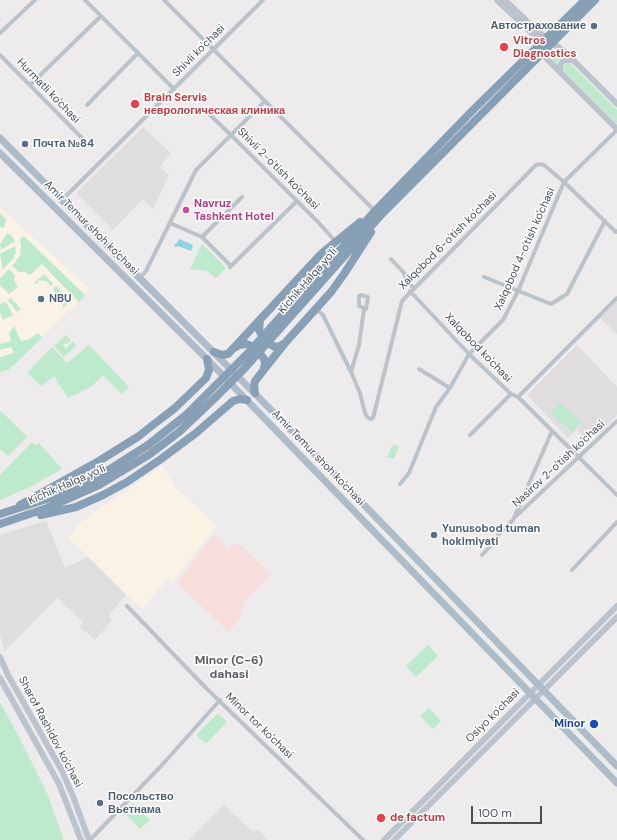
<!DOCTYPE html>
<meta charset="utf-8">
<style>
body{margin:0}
#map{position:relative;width:617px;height:840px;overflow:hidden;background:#eeebec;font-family:"DM Sans",sans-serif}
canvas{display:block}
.scale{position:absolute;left:471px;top:806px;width:71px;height:18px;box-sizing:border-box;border:2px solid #464f57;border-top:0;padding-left:5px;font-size:12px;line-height:14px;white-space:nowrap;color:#464f57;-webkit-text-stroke:3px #fff;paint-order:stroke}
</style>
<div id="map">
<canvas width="617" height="840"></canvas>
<div class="scale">100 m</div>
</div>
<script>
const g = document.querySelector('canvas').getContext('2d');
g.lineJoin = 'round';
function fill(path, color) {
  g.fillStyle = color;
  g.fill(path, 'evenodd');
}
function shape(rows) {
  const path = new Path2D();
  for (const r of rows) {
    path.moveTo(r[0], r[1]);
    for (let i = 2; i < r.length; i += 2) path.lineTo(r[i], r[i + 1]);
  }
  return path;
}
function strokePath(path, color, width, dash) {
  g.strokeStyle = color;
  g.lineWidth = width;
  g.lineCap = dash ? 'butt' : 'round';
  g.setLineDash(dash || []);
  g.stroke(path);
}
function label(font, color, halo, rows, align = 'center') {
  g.font = font + ' "DM Sans",sans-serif';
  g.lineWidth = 3;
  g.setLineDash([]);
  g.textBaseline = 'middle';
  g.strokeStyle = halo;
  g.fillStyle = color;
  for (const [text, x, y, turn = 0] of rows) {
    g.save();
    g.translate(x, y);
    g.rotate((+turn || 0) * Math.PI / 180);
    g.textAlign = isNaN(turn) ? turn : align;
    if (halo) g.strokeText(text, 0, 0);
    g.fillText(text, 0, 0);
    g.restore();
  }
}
const commercial = shape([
 [0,207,90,290,13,366,8,370,0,372],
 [162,466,176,488,217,525,172,583,167,580,142,609,69,538,81,522]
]);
const education = shape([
 [143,127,171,153,160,167,169,175,153,209,143,199,113,230,76,193],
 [617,301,617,334,600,318],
 [577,345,617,387,617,415,602,430,598,427,586,439,577,429,568,438,527,395],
 [46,521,65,568,88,557,126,595,109,615,112,620,95,640,80,627,83,622,57,598,5,651,0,635,0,535],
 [224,805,253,832,258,830,268,840,189,840]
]);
const medical = shape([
 [214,534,228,549,235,543,243,547,271,575,244,602,239,619,229,632,177,583]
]);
const green = shape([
 [558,52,565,57,559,59,557,65,553,61,552,56,556,53],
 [567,63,571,64,617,110,617,124,564,71,563,68,564,65],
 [0,213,6,219,4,228,0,227],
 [7,233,12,236,15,241,1,250,0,245],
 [24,236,85,295,79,302,42,264,30,275,25,272,19,272,12,266,20,256,21,247,20,239],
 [202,244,226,268,216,278,207,271,190,269],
 [15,246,16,252,13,259,2,270,2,264,0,254],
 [9,269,15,276,14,281,18,287,9,294,0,285,0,278],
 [44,274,53,284,51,286,46,281,39,280,36,284,34,283],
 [56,286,71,301,63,308,62,306,65,302,53,290],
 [11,298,21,309,17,312,8,300],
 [6,302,13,315,3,320,0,312,0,304],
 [14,326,21,341,28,340,38,333,42,338,13,366,8,370,0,372,0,357,14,353,11,347,0,350,0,344,11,341,9,334],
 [66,335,71,340,67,344,66,343,63,345,66,349,73,341,76,346,64,357,54,346],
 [89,345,129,387,122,394,103,375,91,387,68,398,54,376,41,386,27,373,52,347,67,363],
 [560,403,581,422,572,432,551,413],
 [1,411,27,437,8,456,0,449,0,413],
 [32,442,36,445,39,443,62,469,30,487,0,500,0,475],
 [393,444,399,447,394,459,387,457],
 [428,645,438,656,416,677,406,666],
 [0,702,17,733,47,793,64,840,0,840],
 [429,708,441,721,433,729,420,716],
 [218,713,227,722,206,744,196,735],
 [133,803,150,820,140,829,123,811]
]);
const water = shape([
 [179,239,193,245,191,251,178,246,175,247,174,245,177,243]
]);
const street = shape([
 [85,0,174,89],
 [164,0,375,211],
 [0,33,35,0],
 [0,55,83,139],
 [30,85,101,16],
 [87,105,138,53],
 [210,115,230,134,318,222,335,241],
 [62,200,263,0],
 [170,223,202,237,231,266],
 [202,237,242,197],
 [391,259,404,273,407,281,414,288],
 [230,267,297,201],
 [484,277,551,304,567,294,605,221],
 [140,278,146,271,196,170,265,101],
 [410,291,469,354,511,394,518,397,617,495],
 [361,295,368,297,366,309,359,306,359,296,361,295],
 [316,309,323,315,351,372,360,393,365,413,367,417,371,419,373,418,402,301,536,165,539,164,544,165,564,182,616,232,617,231],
 [419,369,450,388],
 [351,372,359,345,364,309],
 [518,397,617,298],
 [470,435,511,394],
 [400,484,409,473,436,407,450,388,469,354,503,320,518,291,564,182,617,130],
 [514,518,617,421],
 [482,555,495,541,499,534,513,520,552,431],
 [572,570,617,522],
 [127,606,207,689,363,840],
 [90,840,162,765,220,700]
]);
const secondary = shape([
 [497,0,537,38],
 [505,0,537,31,566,53,617,104],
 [534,36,542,54,617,129],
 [560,72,560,66,562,62,565,60,574,60],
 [0,657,8,675,62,771,73,796,89,840],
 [0,678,59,784,81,840],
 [384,840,617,606],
 [394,840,617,617]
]);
const primary = shape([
 [0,138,308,447,617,766],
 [0,153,207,359,617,783]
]);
const highway = shape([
 [260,320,259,330,265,341,275,347,280,346,285,343],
 [236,347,239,345,247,344,257,349,264,359,265,364,263,371],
 [214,352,222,355,228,354,322,253,360,222],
 [255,393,254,386,255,381,285,343,331,292,344,274,371,232],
 [20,505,99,461,139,436,149,428,175,408,206,378,209,370,207,359],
 [0,514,56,496,96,478,148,445,186,415,249,352,375,211,473,110,585,0],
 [41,515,76,507,103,495,127,482,161,459,196,433,233,401,240,399,247,400],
 [0,524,47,508,99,485,150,454,179,432,216,397,243,370,380,216,595,0]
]);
const markers = [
 [594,26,4,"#5c6f8a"],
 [504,47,5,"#e0444e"],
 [135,104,5,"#e0444e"],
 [25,144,4,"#5c6f8a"],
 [186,210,4,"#d1479c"],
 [41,299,4,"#5c6f8a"],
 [434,535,4,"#5c6f8a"],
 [594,724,5,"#1a4fb4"],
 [100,803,4,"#5c6f8a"],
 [381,818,5,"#e0444e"]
];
const serviceNames = [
 ["Автострахование",586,26,"right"],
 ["Почта №84",33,144],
 ["NBU",49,299],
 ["Yunusobod tuman",442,529],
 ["hokimiyati",442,542],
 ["Посольство",108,797],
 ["Вьетнама",108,810]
];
const healthNames = [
 ["Vitros",513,41],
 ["Diagnostics",513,54],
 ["Brain Servis",144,98],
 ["неврологическая клиника",144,111],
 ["de factum",390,818]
];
const streetNames = [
 ["Shivli ko'chasi",199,51,-45],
 ["Hurmatli ko'chasi",48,91,46],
 ["Shivli 2-o'tish ko'chasi",278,169,45],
 ["Amir Temur shoh ko'chasi",91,228,45],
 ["Xalqobod 6-o'tish ko'chasi",448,241,-45],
 ["Xalqobod 4-o'tish ko'chasi",525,249,-66],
 ["Kichik Halqa yo'li",308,281,-49],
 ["Xalqobod ko'chasi",478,348,46],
 ["Amir Temur shoh ko'chasi",318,458,46],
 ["Nasirov 2-o'tish ko'chasi",559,464,-43],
 ["Kichik Halqa yo'li",67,485,-24],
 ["Osiyo ko'chasi",493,716,-45],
 ["Minor tor ko'chasi",259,726,44],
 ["Sharof Rashidov ko'chasi",50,732,62]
];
const hotelNames = [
 ["Navruz",194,204],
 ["Tashkent Hotel",194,217]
];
const transitNames = [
 ["Minor",585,724]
];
const neighbourhoodNames = [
 ["Minor (C-6)",229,661],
 ["dahasi",229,675]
];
fill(commercial, '#f9f2e5');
fill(education, '#dfdddd');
fill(medical, '#f7dedc');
fill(green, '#bde9cc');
fill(water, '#8ed3e1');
strokePath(street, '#bbc3ca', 4);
strokePath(secondary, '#bbc4ce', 6);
strokePath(primary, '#adbcc8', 7);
strokePath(highway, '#88a0b6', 8);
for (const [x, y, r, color] of markers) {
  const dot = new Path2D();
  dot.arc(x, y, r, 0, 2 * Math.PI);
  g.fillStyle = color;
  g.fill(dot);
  strokePath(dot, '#fff', 1.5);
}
label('bold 11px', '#4e5e75', '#fff', serviceNames, 'left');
label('bold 11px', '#be3a42', '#fff', healthNames, 'left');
label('11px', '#464f57', '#fff', streetNames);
label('bold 11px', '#b23c85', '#fff', hotelNames, 'left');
label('bold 11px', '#164399', '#fff', transitNames, 'right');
label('bold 12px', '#595c60', '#fff', neighbourhoodNames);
</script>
